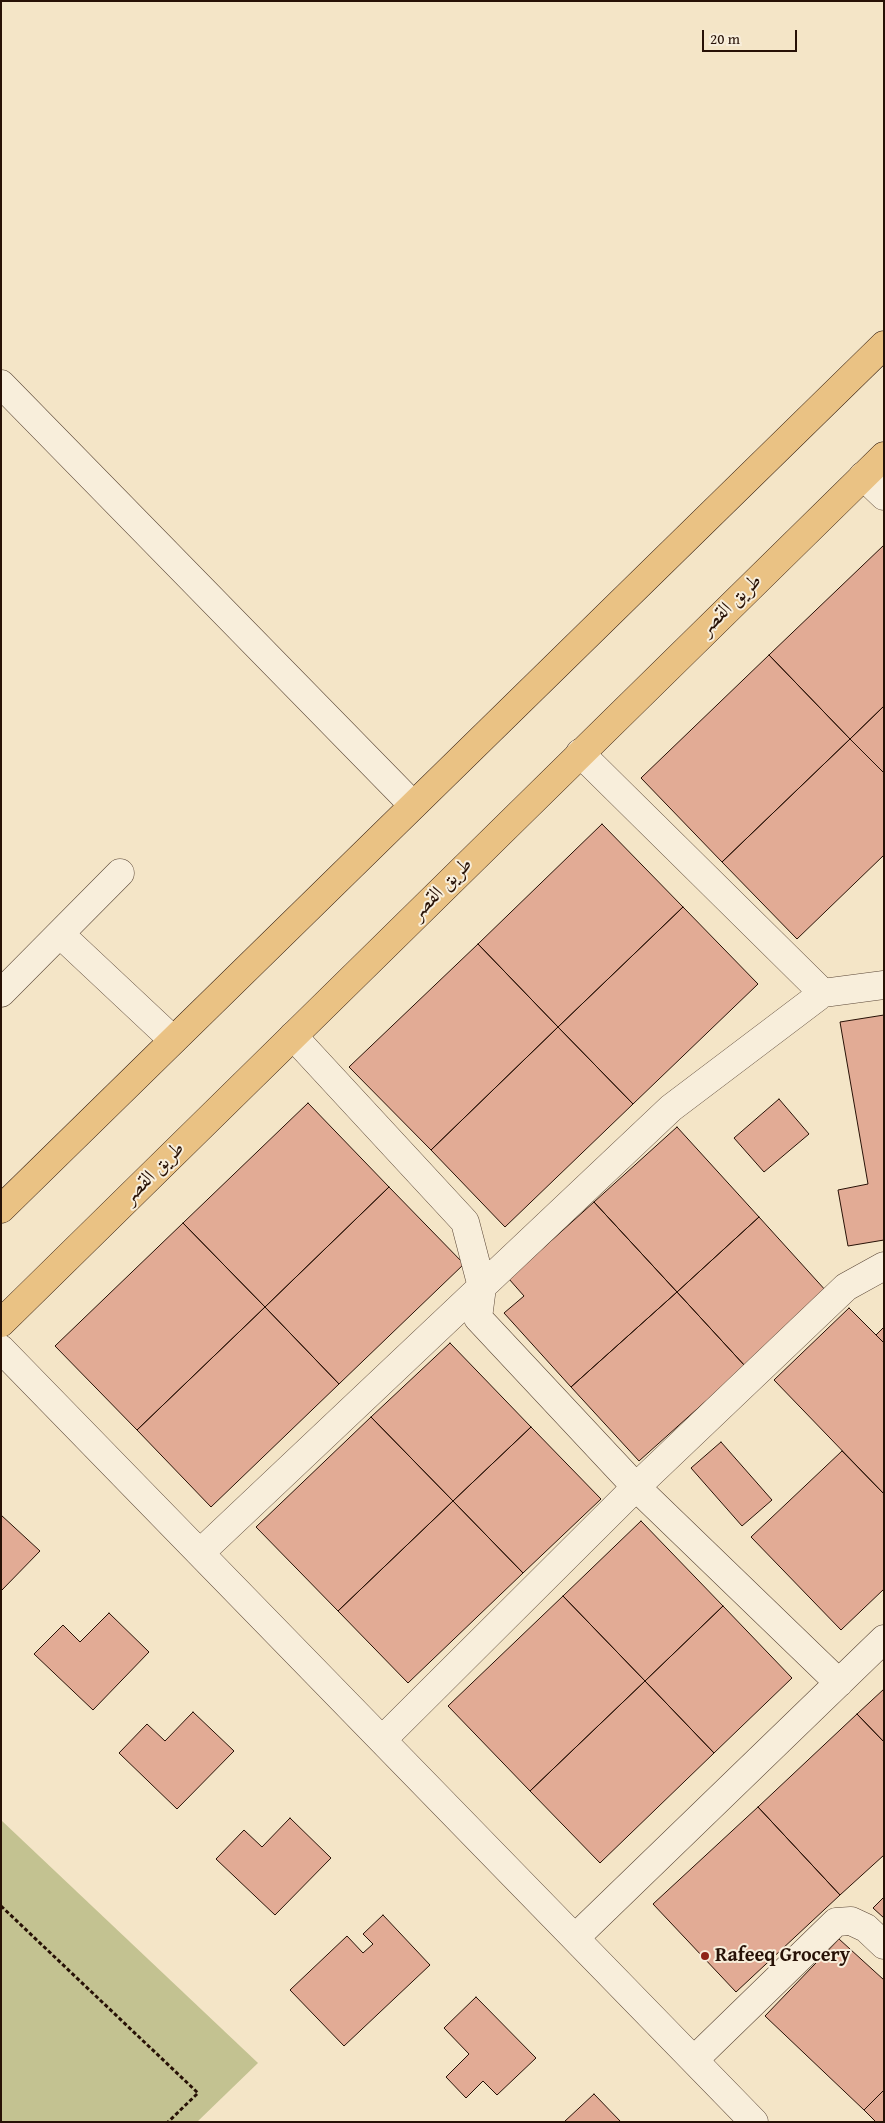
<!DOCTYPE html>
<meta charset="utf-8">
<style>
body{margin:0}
#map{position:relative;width:885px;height:2123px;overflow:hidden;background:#f4e5c7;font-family:"Gentium Book Plus",serif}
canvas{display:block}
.frame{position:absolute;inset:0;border:2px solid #271106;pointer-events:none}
.scale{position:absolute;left:702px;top:30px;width:95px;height:22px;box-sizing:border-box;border:2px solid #271106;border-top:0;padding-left:6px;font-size:15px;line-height:18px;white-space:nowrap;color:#271106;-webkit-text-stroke:4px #f8eedb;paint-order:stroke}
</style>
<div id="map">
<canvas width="885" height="2123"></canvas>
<div class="frame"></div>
<div class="scale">20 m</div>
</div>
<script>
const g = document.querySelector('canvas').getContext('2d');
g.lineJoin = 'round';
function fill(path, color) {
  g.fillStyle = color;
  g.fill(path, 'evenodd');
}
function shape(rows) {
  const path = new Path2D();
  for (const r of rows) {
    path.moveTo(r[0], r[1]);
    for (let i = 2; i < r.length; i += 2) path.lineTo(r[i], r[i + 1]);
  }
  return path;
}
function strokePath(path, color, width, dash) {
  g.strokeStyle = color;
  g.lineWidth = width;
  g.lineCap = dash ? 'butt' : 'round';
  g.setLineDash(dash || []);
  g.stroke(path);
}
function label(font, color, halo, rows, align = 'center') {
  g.font = font + ' "Gentium Book Plus",Amiri,serif';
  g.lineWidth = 4;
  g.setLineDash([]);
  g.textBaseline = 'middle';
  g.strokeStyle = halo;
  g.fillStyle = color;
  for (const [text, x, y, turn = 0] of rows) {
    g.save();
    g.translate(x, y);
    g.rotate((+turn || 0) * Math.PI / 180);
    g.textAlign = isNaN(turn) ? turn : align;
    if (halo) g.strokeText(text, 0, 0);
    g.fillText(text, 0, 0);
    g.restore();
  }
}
const green = shape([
 [1,1820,258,2063,197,2122,1,2122]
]);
const building = shape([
 [884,545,884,706,850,739,769,655,884,545],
 [769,655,850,739,722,862,641,778,769,655],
 [884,706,884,773,850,739,884,706],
 [850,739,884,773,884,855,797,939,722,862,850,739],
 [602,824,683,907,558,1027,478,944,602,824],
 [683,907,758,984,633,1104,558,1027,683,907],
 [478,944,558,1027,431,1150,349,1067,478,944],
 [884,1015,884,1240,848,1246,838,1190,868,1184,840,1022,884,1015],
 [558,1027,633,1104,505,1227,431,1150,558,1027],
 [779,1099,809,1134,764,1172,734,1138,779,1099],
 [308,1103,389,1187,265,1307,183,1223,308,1103],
 [677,1127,759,1217,677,1292,594,1202,677,1127],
 [389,1187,464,1264,339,1384,265,1307,389,1187],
 [594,1202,677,1292,571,1387,504,1313,524,1296,509,1279,594,1202],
 [759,1217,827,1292,745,1366,677,1292,759,1217],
 [183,1223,265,1307,137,1430,55,1346,183,1223],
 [677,1292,745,1366,639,1461,571,1387,677,1292],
 [265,1307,339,1384,211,1507,137,1430,265,1307],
 [849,1308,884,1343,884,1494,774,1380,849,1308],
 [884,1327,884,1343,876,1335,884,1327],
 [450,1343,531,1427,453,1501,371,1417,450,1343],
 [371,1417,453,1501,338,1611,256,1527,371,1417],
 [531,1427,601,1499,523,1573,453,1501,531,1427],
 [721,1442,772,1500,742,1526,691,1468,721,1442],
 [842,1451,884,1494,884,1589,841,1630,751,1537,842,1451],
 [453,1501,523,1573,408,1683,338,1611,453,1501],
 [1,1515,40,1551,1,1591,1,1515],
 [641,1521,723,1606,645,1681,563,1596,641,1521],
 [563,1596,645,1681,530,1791,448,1706,563,1596],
 [723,1606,792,1678,714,1753,645,1681,723,1606],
 [109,1613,149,1652,93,1710,34,1654,63,1625,80,1642,109,1613],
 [645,1681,714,1753,600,1863,530,1791,645,1681],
 [884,1689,884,1742,857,1714,884,1689],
 [193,1712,234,1751,177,1809,119,1753,147,1724,165,1741,193,1712],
 [857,1714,884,1742,884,1855,840,1895,758,1807,857,1714],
 [758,1807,840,1895,736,1992,653,1904,758,1807],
 [290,1818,331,1858,275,1915,216,1859,244,1830,262,1847,290,1818],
 [884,1897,884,1918,873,1908,884,1897],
 [383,1915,430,1965,344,2046,290,1990,347,1936,363,1953,373,1944,363,1934,383,1915],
 [839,1939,884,1980,884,2090,864,2110,765,2016,839,1939],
 [476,1997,536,2058,497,2095,483,2081,466,2098,446,2077,469,2054,444,2028,476,1997],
 [884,2090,884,2122,876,2122,864,2110,884,2090],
 [594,2094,621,2122,564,2122,594,2094]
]);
const path = shape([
 [1,1906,198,2093,168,2122]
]);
const minor = shape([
 [1,384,413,805],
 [863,476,884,496],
 [580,753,823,993],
 [60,934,173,1040],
 [1,993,120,873],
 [293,1036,465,1222,482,1287,478,1318,636,1487,839,1683],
 [1,1349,754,2122],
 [200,1553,671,1108,823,993,884,985],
 [382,1740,636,1487,846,1287,884,1266],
 [575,1938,884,1639],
 [694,2060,836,1922,851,1921,866,1928,884,1945]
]);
const major = shape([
 [1,1209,884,345],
 [1,1323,884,456]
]);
const markers = [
 [705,1956,5,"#8f2418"]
];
const streetNames = [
 ["طريق القصر",731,605,-44],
 ["طريق القصر",442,889,-45],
 ["طريق القصر",154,1173,-45]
];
const poiNames = [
 ["Rafeeq Grocery",715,1956]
];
fill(green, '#c3c291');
fill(building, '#e2ab95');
strokePath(building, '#271106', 1);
strokePath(minor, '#5a4636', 29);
strokePath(major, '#271106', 29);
strokePath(path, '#271106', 3, [4, 2.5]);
strokePath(minor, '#f8eedb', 28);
strokePath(major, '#eac284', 28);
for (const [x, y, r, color] of markers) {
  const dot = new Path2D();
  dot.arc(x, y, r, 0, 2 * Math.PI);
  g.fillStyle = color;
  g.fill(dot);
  strokePath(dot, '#f8eedb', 2);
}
label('20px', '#271106', '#f8eedb', streetNames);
label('bold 20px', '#271106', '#f8eedb', poiNames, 'left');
</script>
